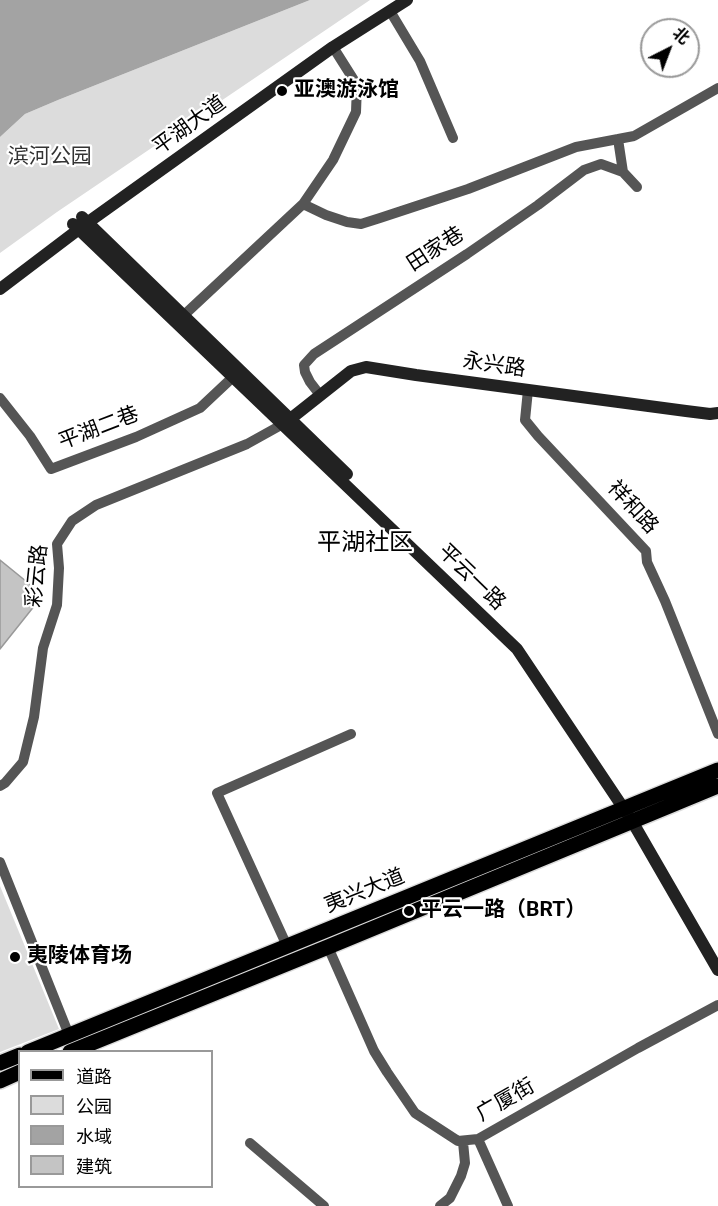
<!DOCTYPE html>
<meta charset="utf-8">
<style>
body{margin:0}
#map{position:relative;width:718px;height:1206px;overflow:hidden;background:#fff;font-family:Roboto,"Noto Sans SC",sans-serif}
canvas{display:block}
.legend{position:absolute;left:18px;top:1050px;width:195px;height:138px;box-sizing:border-box;background:#fff;border:2px solid #999;margin:0;padding:8px 10px;list-style:none;font-size:18px;color:#000}
.legend li{display:flex;align-items:center;gap:12px;height:30px}
.legend b{width:30px;border:2px solid #999}
.north{position:absolute;left:640px;top:18px;width:60px;height:60px;box-sizing:border-box;background:#fff;border:2px solid #999;border-radius:50%;rotate:42deg;font-size:16px;font-weight:700;line-height:24px;text-align:center;color:#000}
.north::after{content:'';display:block;margin:auto;width:21px;height:27px;background:#000;clip-path:polygon(50% 0,100% 100%,50% 72%,0 100%)}
</style>
<div id="map">
<canvas width="718" height="1206"></canvas>
<ul class="legend">
<li><b style="height:8px;background:#000"></b>道路</li>
<li><b style="height:16px;background:#dcdcdc"></b>公园</li>
<li><b style="height:16px;background:#a3a3a3"></b>水域</li>
<li><b style="height:16px;background:#c4c4c4"></b>建筑</li>
</ul>
<div class="north">北</div>
</div>
<script>
const g = document.querySelector('canvas').getContext('2d');
g.lineJoin = 'round';
function fill(path, color) {
  g.fillStyle = color;
  g.fill(path, 'evenodd');
}
function shape(rows) {
  const path = new Path2D();
  for (const r of rows) {
    path.moveTo(r[0], r[1]);
    for (let i = 2; i < r.length; i += 2) path.lineTo(r[i], r[i + 1]);
  }
  return path;
}
function strokePath(path, color, width, dash) {
  g.strokeStyle = color;
  g.lineWidth = width;
  g.lineCap = dash ? 'butt' : 'round';
  g.setLineDash(dash || []);
  g.stroke(path);
}
function label(font, color, halo, rows, align = 'center') {
  g.font = font + ' Roboto,"Noto Sans SC",sans-serif';
  g.lineWidth = 4.5;
  g.setLineDash([]);
  g.textBaseline = 'middle';
  g.strokeStyle = halo;
  g.fillStyle = color;
  for (const [text, x, y, turn = 0] of rows) {
    g.save();
    g.translate(x, y);
    g.rotate((+turn || 0) * Math.PI / 180);
    g.textAlign = isNaN(turn) ? turn : align;
    if (halo) g.strokeText(text, 0, 0);
    g.fillText(text, 0, 0);
    g.restore();
  }
}
const green = shape([
 [310,0,370,0,57,212,0,253,0,137,25,114,58,100],
 [0,886,59,1029,0,1052]
]);
const water = shape([
 [0,0,310,0,58,100,25,114,0,137]
]);
const building = shape([
 [0,560,43,595,0,649,0,560]
]);
const street = shape([
 [390,11,420,61,453,138],
 [618,139,623,172,637,187],
 [303,204,326,215,347,222,361,224,380,218,468,189,576,147,634,136,718,88],
 [183,316,303,204,333,160,356,112,357,85,333,47],
 [528,390,525,420,538,436,646,551,647,562,665,601,718,734],
 [320,395,310,382,305,372,304,365,314,354,467,254,538,205,584,170,601,164,623,172],
 [0,398,30,436,51,469,136,437,200,408,233,377],
 [0,786,5,783,23,762,34,717,43,648,57,605,59,568,57,544,72,521,96,505,247,444,283,424],
 [0,862,69,1035],
 [287,946,217,793,351,734],
 [328,947,374,1051,387,1072,415,1113,458,1141,478,1139,638,1048,718,1005],
 [478,1139,508,1206],
 [250,1143,324,1206],
 [440,1206,450,1198,461,1176,465,1163,463,1142]
]);
const secondary = shape([
 [82,217,347,474],
 [73,224,517,649,632,821,718,970],
 [0,289,87,223,333,47,407,0],
 [284,424,351,371,366,367,416,375,686,411,710,414,718,413]
]);
const primary = shape([
 [28,1052,718,770],
 [70,1052,328,947,718,786],
 [0,1063,20,1055],
 [0,1081,20,1072]
]);
const markers = [
 [282,91,6,"#000"],
 [409,911,6,"#000"],
 [15,957,6,"#000"]
];
const poiNames = [
 ["亚澳游泳馆",294,91],
 ["平云一路（BRT）",421,911],
 ["夷陵体育场",27,957]
];
const streetNames = [
 ["平湖大道",190,126,-36],
 ["田家巷",436,250,-33],
 ["永兴路",494,366,8],
 ["平湖二巷",99,429,-21],
 ["祥和路",632,508,47],
 ["彩云路",38,576,-84],
 ["平云一路",471,578,44],
 ["夷兴大道",365,892,-22],
 ["广厦街",506,1101,-30]
];
const parkNames = [
 ["滨河公园",50,158]
];
const quarterNames = [
 ["平湖社区",365,544]
];
fill(green, '#dcdcdc');
fill(water, '#a3a3a3');
fill(building, '#c4c4c4');
strokePath(building, '#999', 1.5);
strokePath(primary, '#dbdbdb', 18);
strokePath(street, '#555', 10);
strokePath(secondary, '#222', 12);
strokePath(primary, '#000', 15);
for (const [x, y, r, color] of markers) {
  const dot = new Path2D();
  dot.arc(x, y, r, 0, 2 * Math.PI);
  g.fillStyle = color;
  g.fill(dot);
  strokePath(dot, '#fff', 2);
}
label('bold 21px', '#000', '#fff', poiNames, 'left');
label('21px', '#000', '#fff', streetNames);
label('21px', '#333', '#fff', parkNames);
label('24px', '#000', '#fff', quarterNames);
</script>
